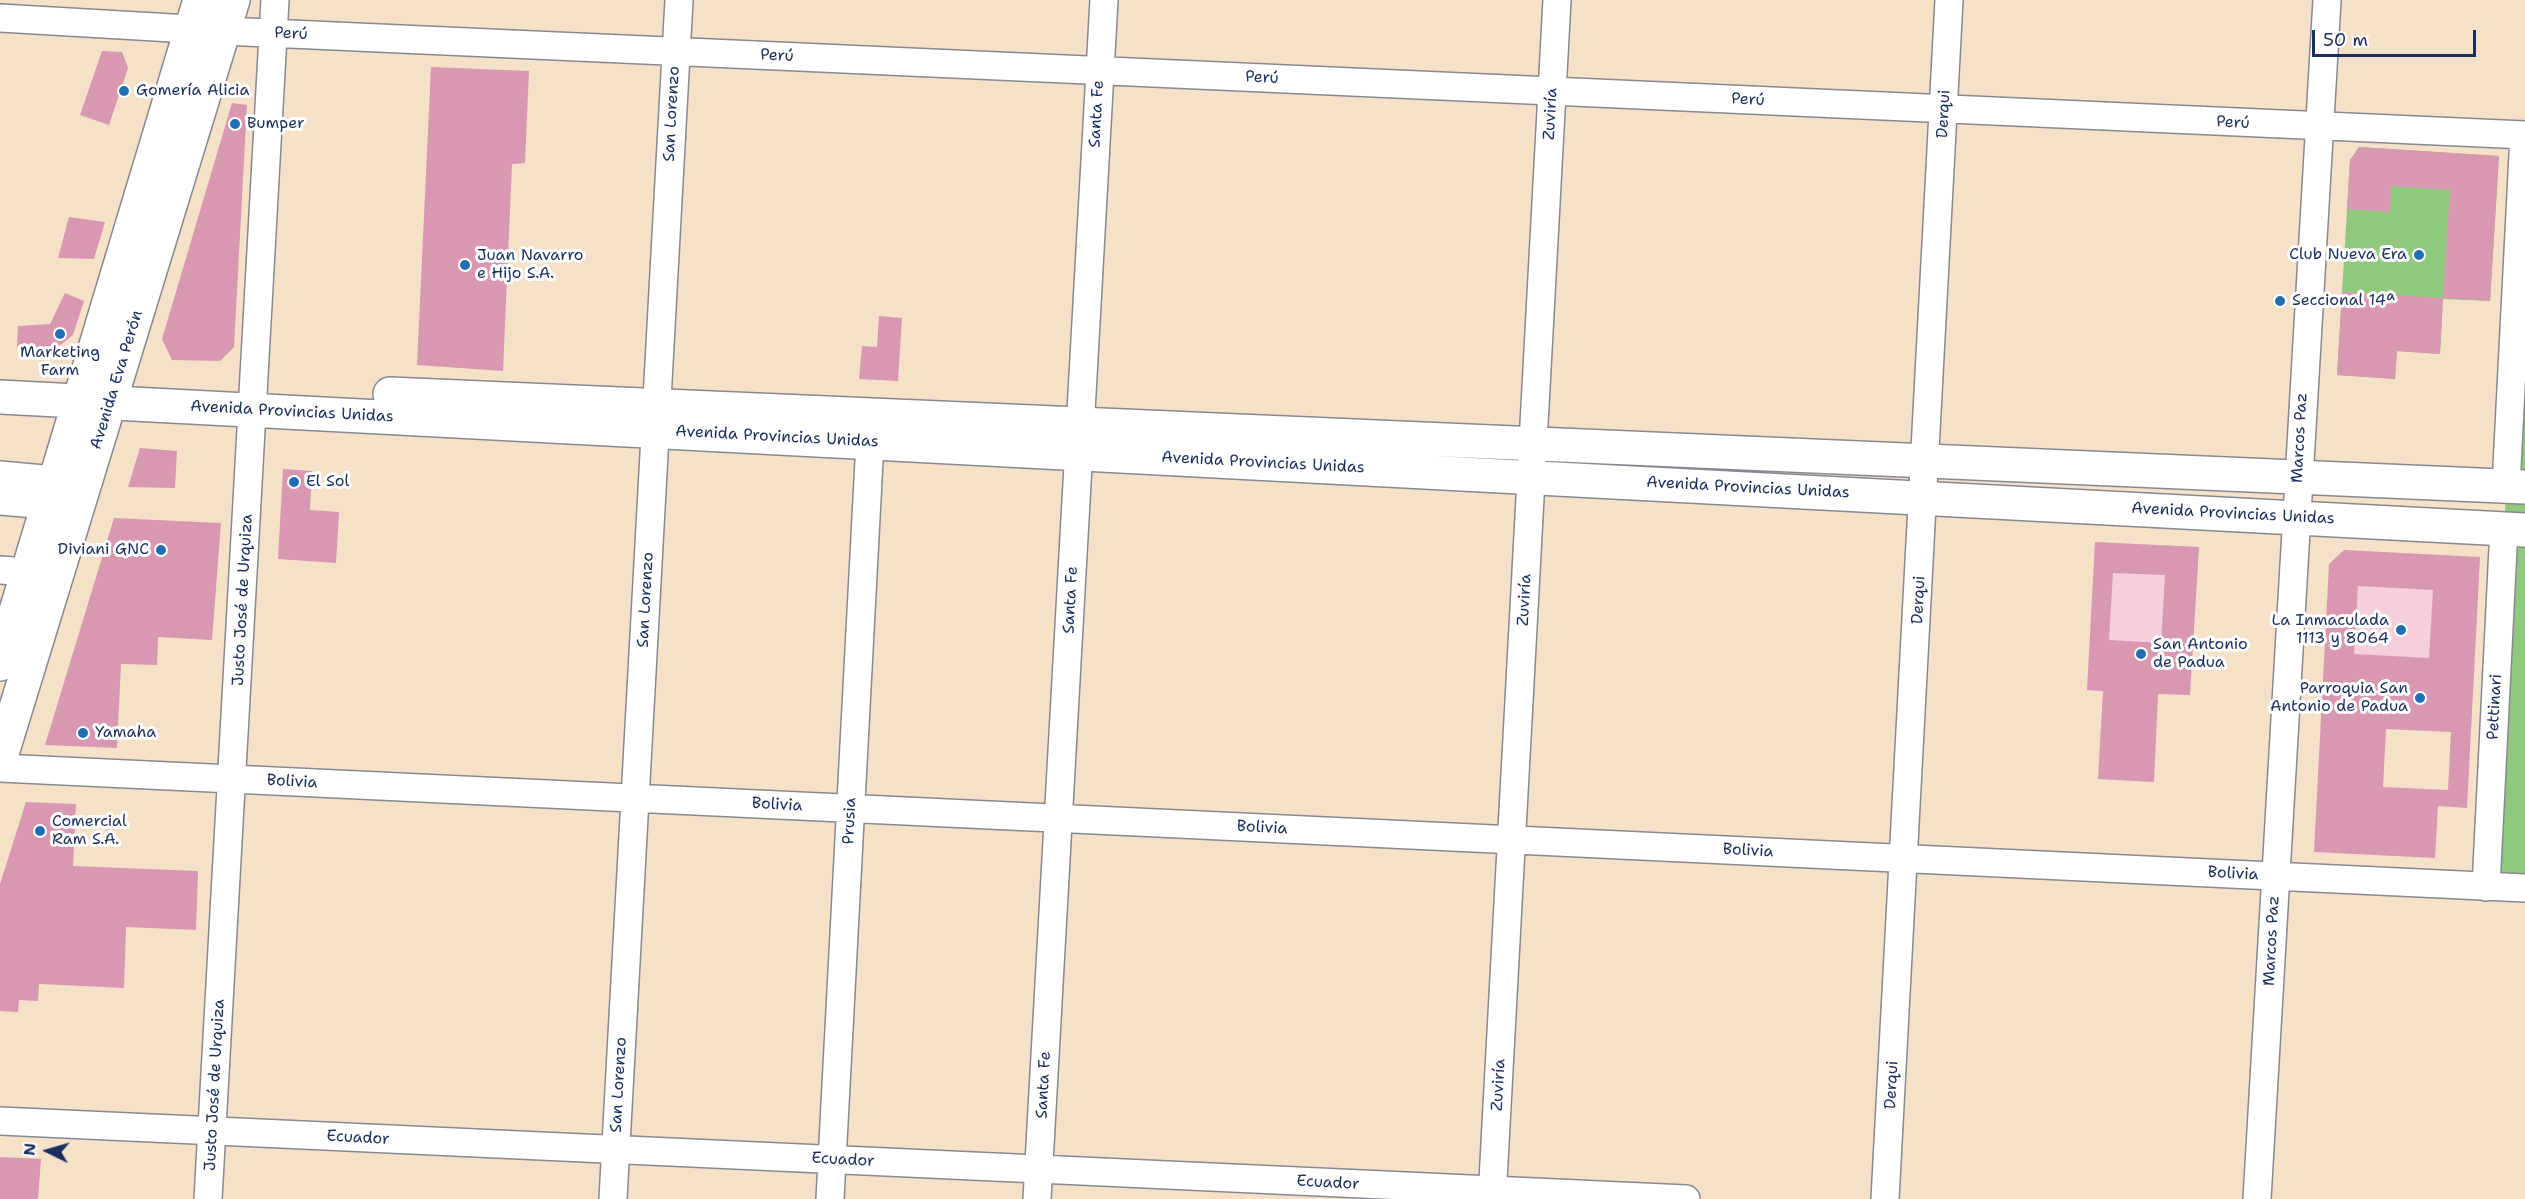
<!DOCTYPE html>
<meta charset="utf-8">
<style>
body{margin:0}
#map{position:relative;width:2525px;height:1199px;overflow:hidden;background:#f4e1c7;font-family:"Shantell Sans",sans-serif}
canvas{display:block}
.north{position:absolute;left:18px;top:1121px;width:60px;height:60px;-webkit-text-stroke:4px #fff;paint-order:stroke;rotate:275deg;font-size:16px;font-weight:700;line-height:24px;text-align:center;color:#1b2f5e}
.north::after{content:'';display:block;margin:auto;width:21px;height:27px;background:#1b2f5e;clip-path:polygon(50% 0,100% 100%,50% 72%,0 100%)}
.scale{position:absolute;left:2312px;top:30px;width:164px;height:27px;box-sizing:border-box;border:3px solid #1b2f5e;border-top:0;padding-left:8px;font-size:18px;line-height:21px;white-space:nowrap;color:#1b2f5e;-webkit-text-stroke:4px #fff;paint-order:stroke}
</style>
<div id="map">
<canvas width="2525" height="1199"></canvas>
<div class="north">N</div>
<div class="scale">50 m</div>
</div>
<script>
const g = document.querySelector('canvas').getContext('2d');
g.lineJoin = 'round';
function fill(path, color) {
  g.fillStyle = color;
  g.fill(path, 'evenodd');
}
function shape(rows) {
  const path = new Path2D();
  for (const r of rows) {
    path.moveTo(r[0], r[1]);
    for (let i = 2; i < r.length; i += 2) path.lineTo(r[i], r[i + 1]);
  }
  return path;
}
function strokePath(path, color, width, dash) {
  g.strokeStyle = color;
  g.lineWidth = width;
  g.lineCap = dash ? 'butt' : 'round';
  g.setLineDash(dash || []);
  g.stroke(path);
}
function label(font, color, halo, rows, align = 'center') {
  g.font = font + ' "Shantell Sans",sans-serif';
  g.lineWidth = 6;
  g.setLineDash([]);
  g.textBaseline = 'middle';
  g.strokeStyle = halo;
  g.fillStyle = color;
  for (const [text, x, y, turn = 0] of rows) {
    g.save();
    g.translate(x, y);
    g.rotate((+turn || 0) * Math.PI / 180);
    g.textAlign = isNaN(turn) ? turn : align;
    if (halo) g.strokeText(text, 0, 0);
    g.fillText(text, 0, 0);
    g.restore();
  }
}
const built = shape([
 [2095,542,2199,547,2190,695,2158,694,2154,782,2098,779,2103,692,2087,690],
 [2344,550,2480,557,2474,677,2443,676,2386,729,2385,751,2320,748]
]);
const green = shape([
 [2524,135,2525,135,2525,888,2486,887],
 [2359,147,2499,156,2490,301,2443,299,2440,354,2397,351,2395,379,2337,375,2350,160]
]);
const building = shape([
 [102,51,122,52,128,68,109,125,80,115],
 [431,67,529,71,525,163,512,164,503,371,417,365],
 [232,103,247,105,234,347,220,361,172,360,162,339],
 [2359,147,2499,156,2490,301,2443,298,2450,190,2391,186,2390,212,2347,209,2350,160],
 [69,217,105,222,94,259,58,258],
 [2342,292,2443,298,2440,354,2397,351,2395,379,2337,375],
 [65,293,84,301,73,335,54,350,17,347,18,326,50,324],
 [879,316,902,318,898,381,859,379,862,346,877,347],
 [140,448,177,451,175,488,128,487],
 [283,469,312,471,310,510,339,512,336,563,278,559],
 [114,518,221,523,212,640,158,637,157,665,121,664,117,748,45,745],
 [2095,542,2199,547,2190,695,2158,694,2154,782,2098,779,2103,691,2087,690],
 [2113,573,2165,575,2161,643,2109,640],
 [2344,550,2480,557,2467,808,2438,806,2435,858,2314,852,2329,564],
 [2358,586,2433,590,2429,658,2354,654],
 [2386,729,2451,732,2448,790,2383,787],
 [26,802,76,804,73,866,198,871,196,930,126,927,124,988,39,984,38,1001,19,1000,18,1012,0,1011,0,884],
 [0,1157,41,1159,38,1199,0,1199]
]);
const minor = shape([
 [0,18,224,31,2525,135],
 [0,475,55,480],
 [2506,486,2524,135],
 [0,501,47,505],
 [0,570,27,572],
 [0,768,2525,888],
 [2486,887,2504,528],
 [0,1121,1686,1199],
 [208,1199,275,0],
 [613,1199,679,0],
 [830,1199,870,442],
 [1037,1199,1104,0],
 [1492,1199,1557,0],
 [1885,1199,1949,0],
 [2257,1199,2327,0]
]);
const major = shape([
 [390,394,2525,487],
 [0,397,2525,530],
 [0,664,200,0],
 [0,760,233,0]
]);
const markers = [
 [124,91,6,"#1f6fb2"],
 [235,124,6,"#1f6fb2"],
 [2419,255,6,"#1f6fb2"],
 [465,265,6,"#1f6fb2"],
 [2280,301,6,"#1f6fb2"],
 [60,334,6,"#1f6fb2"],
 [294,482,6,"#1f6fb2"],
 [161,550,6,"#1f6fb2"],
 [2401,630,6,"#1f6fb2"],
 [2141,654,6,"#1f6fb2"],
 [2420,698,6,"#1f6fb2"],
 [83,733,6,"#1f6fb2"],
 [40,831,6,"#1f6fb2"]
];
const streetNames = [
 ["Perú",291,34,3],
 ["Perú",777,56,3],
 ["Perú",1262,78,3],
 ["Perú",1748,100,3],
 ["San Lorenzo",672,114,-87],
 ["Santa Fe",1097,114,-87],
 ["Zuviría",1551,114,-87],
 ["Derqui",1944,114,-87],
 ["Perú",2233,123,3],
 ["Avenida Eva Perón",117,380,-73],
 ["Avenida Provincias Unidas",292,412,3],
 ["Avenida Provincias Unidas",777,437,3],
 ["Marcos Paz",2300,438,-87],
 ["Avenida Provincias Unidas",1263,463,3],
 ["Avenida Provincias Unidas",1748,488,3],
 ["Avenida Provincias Unidas",2233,514,3],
 ["Justo José de Urquiza",243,600,-87],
 ["San Lorenzo",646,600,-87],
 ["Santa Fe",1071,600,-87],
 ["Zuviría",1525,600,-87],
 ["Derqui",1919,600,-87],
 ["Pettinari",2495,707,-87],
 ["Bolivia",292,782,3],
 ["Bolivia",777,805,3],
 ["Prusia",850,821,-87],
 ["Bolivia",1262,828,3],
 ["Bolivia",1748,851,3],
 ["Bolivia",2233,874,3],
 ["Marcos Paz",2272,941,-87],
 ["Justo José de Urquiza",215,1085,-87],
 ["San Lorenzo",619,1085,-87],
 ["Santa Fe",1044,1085,-87],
 ["Zuviría",1499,1085,-87],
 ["Derqui",1892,1085,-87],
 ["Ecuador",358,1138,3],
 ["Ecuador",843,1160,3],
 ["Ecuador",1328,1183,3]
];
const poiNames = [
 ["Gomería Alicia",136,91],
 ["Bumper",247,124],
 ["Club Nueva Era",2407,255,"right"],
 ["Juan Navarro",477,256],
 ["e Hijo S.A.",477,274],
 ["Seccional 14ª",2292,301],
 ["Marketing",60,353,"center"],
 ["Farm",60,371,"center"],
 ["El Sol",306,482],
 ["Diviani GNC",149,550,"right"],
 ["La Inmaculada",2389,621,"right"],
 ["1113 y 8064",2389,639,"right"],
 ["San Antonio",2153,645],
 ["de Padua",2153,663],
 ["Parroquia San",2408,689,"right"],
 ["Antonio de Padua",2408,707,"right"],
 ["Yamaha",95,733],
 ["Comercial",52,822],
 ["Ram S.A.",52,840]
];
fill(built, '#f5cfdb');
fill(green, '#8fc97d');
fill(building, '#d898b1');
strokePath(minor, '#888892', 30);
strokePath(major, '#888892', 36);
strokePath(minor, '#fff', 27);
strokePath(major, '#fff', 33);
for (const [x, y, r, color] of markers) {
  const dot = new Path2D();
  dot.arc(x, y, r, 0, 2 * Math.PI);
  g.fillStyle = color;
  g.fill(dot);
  strokePath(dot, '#fff', 2);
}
label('16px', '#1b2f5e', '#fff', streetNames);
label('16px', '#1b2f5e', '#fff', poiNames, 'left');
</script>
